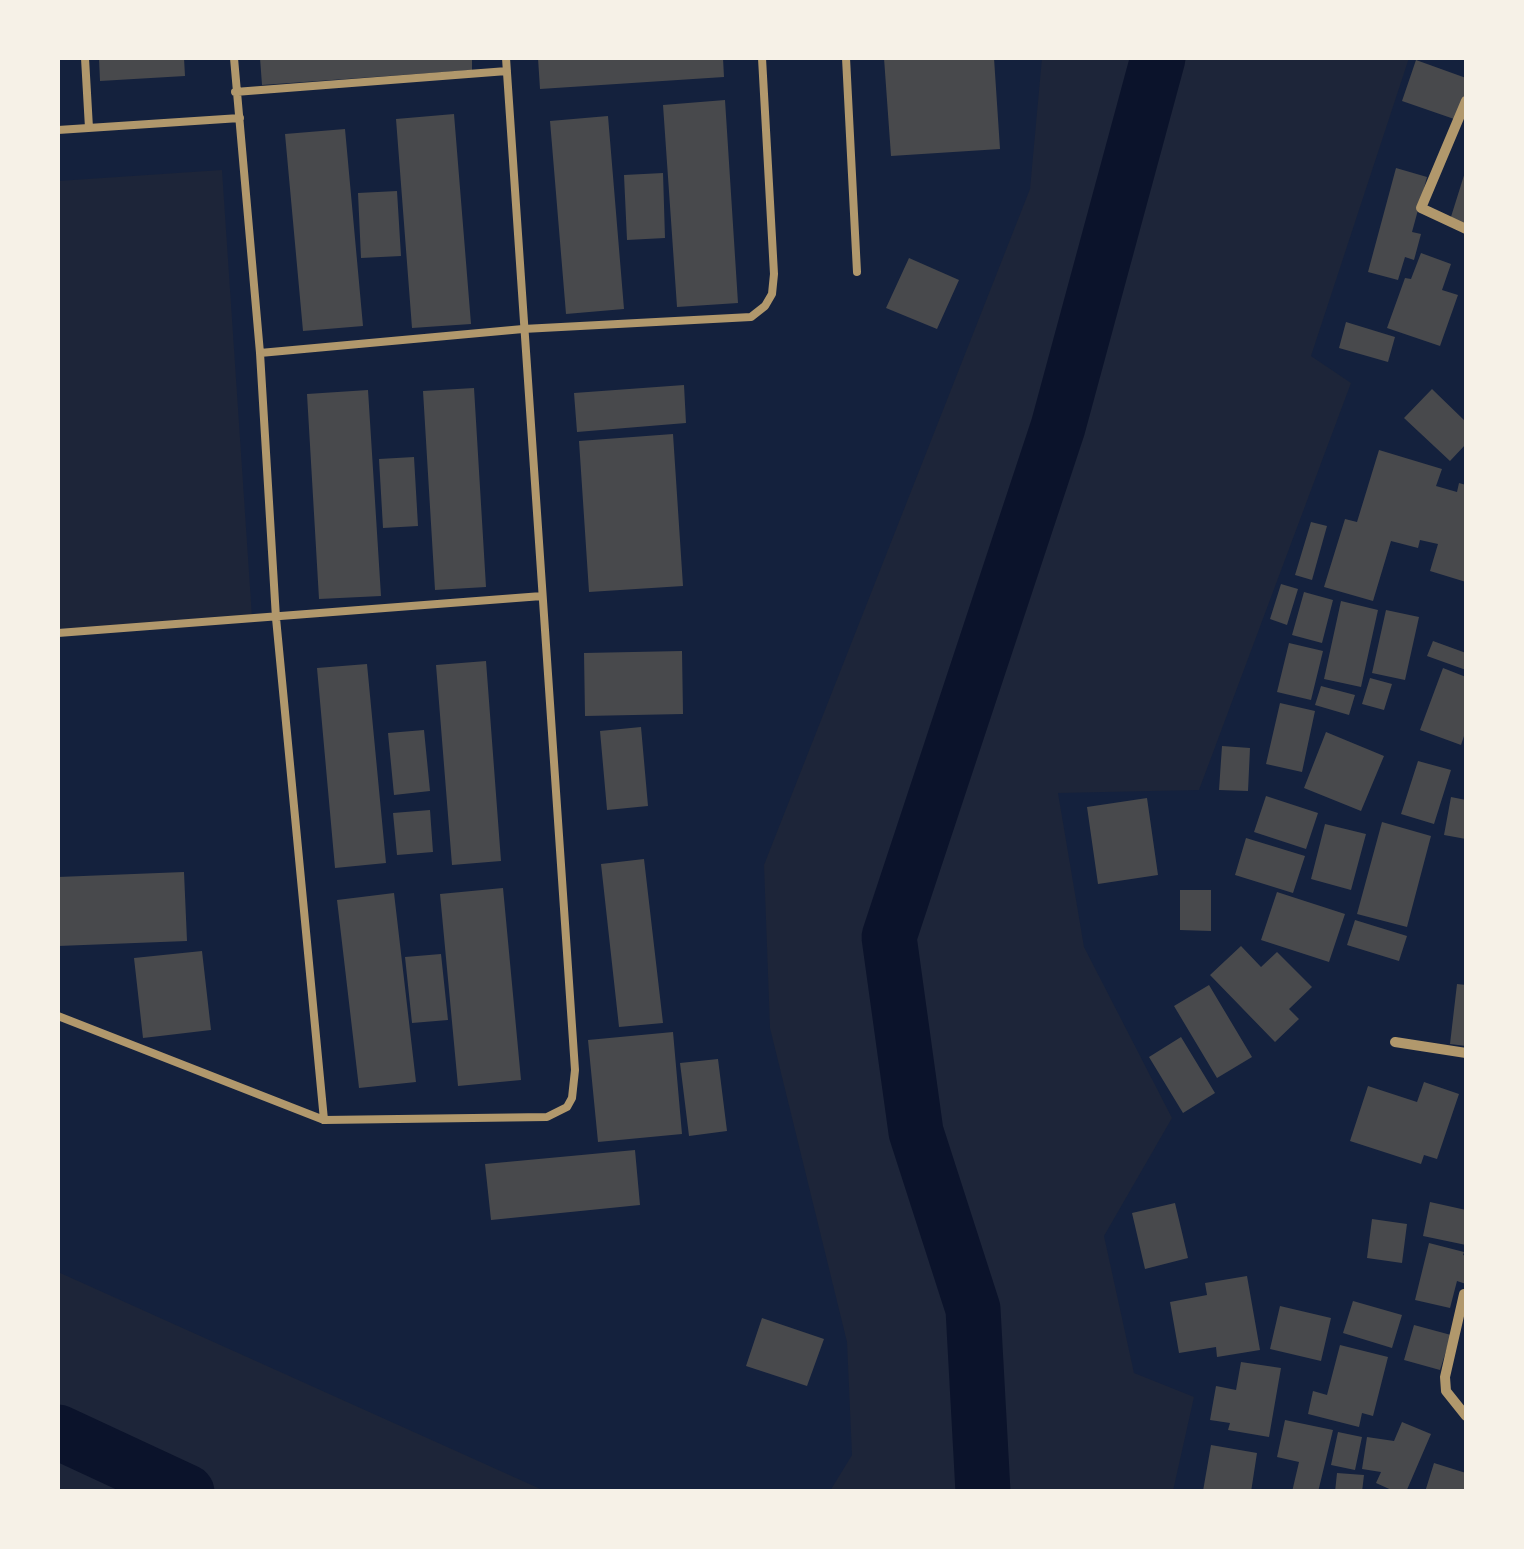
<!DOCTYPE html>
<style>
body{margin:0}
#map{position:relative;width:1524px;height:1549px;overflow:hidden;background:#14213d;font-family:"Asap Condensed",sans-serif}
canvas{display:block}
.frame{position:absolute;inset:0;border:60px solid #f6f1e7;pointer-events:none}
</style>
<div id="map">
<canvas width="1524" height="1549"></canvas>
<div class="frame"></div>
</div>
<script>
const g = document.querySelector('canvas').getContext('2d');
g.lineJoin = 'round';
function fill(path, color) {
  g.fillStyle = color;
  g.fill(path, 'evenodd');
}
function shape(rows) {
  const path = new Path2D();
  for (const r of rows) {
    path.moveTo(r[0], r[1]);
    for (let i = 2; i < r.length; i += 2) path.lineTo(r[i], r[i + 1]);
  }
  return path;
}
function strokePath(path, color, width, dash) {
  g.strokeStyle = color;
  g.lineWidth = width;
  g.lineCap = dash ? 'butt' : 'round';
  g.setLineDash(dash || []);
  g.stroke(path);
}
const green = shape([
 [1042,58,1409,58,1311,356,1351,383,1199,790,1058,793,1084,947,1172,1118,1104,1236,1134,1373,1194,1397,1173,1491,830,1491,852,1455,847,1342,770,1028,764,865,1030,189],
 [222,170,252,617,58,631,58,181],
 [58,1272,545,1491,58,1491]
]);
const river = shape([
 [58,1432,187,1492],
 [983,1492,973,1309,916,1132,889,937,1058,427,1158,58]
]);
const building = shape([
 [99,58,184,58,185,76,100,81],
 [260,58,472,58,472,70,262,85],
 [538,58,723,58,724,77,540,89],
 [884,58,994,58,1000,149,891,156],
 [1416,60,1466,78,1466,91,1457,120,1402,101],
 [725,100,738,303,677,307,663,105],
 [454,114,471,324,412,328,396,119],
 [608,116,624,309,566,314,550,121],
 [345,129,363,326,303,331,285,134],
 [1396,168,1427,177,1412,232,1421,234,1414,260,1405,257,1398,280,1368,272],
 [1466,169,1466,225,1450,220],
 [663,173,665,238,627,240,624,175],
 [397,191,401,256,361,258,358,193],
 [1421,253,1451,264,1442,290,1458,295,1440,346,1387,328,1405,278,1411,279],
 [909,258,959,280,937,329,886,308],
 [1346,322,1395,337,1388,362,1339,348],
 [684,385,686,423,577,432,574,393],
 [474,388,486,587,435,590,423,391],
 [1432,389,1466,422,1466,444,1450,461,1404,418],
 [368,390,381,596,319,599,307,394],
 [673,434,683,586,589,592,579,441],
 [1379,450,1442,469,1436,486,1457,492,1459,483,1466,485,1466,582,1430,571,1438,544,1420,540,1418,548,1391,541,1373,601,1324,587,1345,519,1357,522],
 [414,457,418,526,383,528,379,459],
 [1311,522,1327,526,1312,580,1295,575],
 [1281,584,1298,589,1287,625,1270,619],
 [1304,592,1333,600,1322,643,1292,635],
 [1341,601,1378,610,1361,687,1324,679],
 [1386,610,1419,617,1405,680,1372,673],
 [1433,641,1466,653,1466,670,1427,656],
 [1289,643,1323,651,1311,700,1277,692],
 [682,651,683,714,585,716,584,653],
 [486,661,501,861,452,865,436,665],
 [367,664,386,863,335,868,317,668],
 [1443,668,1466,677,1466,730,1461,745,1420,730],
 [1370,678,1392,684,1384,710,1362,704],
 [1321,686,1355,695,1349,715,1315,705],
 [1280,703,1315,711,1302,772,1266,764],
 [641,727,648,806,607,810,600,731],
 [424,730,430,791,394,795,388,733],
 [1326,732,1384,756,1361,811,1304,788],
 [1222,746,1250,748,1248,791,1219,790],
 [1418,761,1451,770,1434,824,1401,814],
 [1266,796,1318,813,1306,849,1254,832],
 [1451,797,1466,800,1466,839,1444,835],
 [1147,798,1158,875,1098,884,1087,807],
 [430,810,433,852,397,855,393,813],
 [1382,822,1431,836,1407,927,1357,914],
 [1325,824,1366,834,1351,890,1311,879],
 [1246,838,1305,856,1293,893,1235,875],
 [644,859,663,1023,619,1027,601,864],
 [184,872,187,941,58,946,58,877],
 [503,888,521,1080,458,1086,440,894],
 [1180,890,1211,890,1211,931,1180,930],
 [1277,892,1345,914,1329,962,1261,940],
 [394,893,416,1082,359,1088,337,900],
 [1355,920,1407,936,1399,961,1347,945],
 [1241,946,1261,967,1277,952,1312,987,1289,1009,1299,1019,1275,1042,1210,975],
 [202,951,211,1030,143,1038,134,958],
 [441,954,448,1020,412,1023,405,957],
 [1457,984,1466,985,1466,1046,1450,1044],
 [1209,985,1252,1057,1217,1078,1174,1006],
 [673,1032,682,1134,598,1142,588,1040],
 [1181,1037,1215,1093,1183,1113,1149,1057],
 [718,1059,727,1131,689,1136,680,1063],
 [1424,1082,1459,1094,1437,1159,1424,1155,1421,1164,1350,1141,1368,1086,1417,1102],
 [635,1150,640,1205,491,1220,485,1164],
 [1430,1202,1466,1210,1466,1245,1423,1236],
 [1175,1203,1188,1258,1145,1269,1132,1213],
 [1372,1219,1407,1224,1402,1263,1367,1258],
 [1429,1243,1464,1252,1463,1255,1466,1256,1466,1284,1457,1281,1450,1308,1415,1300],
 [1247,1276,1260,1350,1217,1357,1216,1347,1179,1353,1170,1302,1207,1295,1205,1283],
 [1353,1301,1402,1315,1392,1348,1343,1333],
 [1280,1306,1331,1318,1321,1361,1270,1349],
 [762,1318,824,1339,807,1386,746,1366],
 [1414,1325,1451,1335,1440,1370,1404,1360],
 [1340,1345,1388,1357,1373,1416,1362,1413,1359,1427,1308,1414,1313,1391,1327,1395],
 [1241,1362,1281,1368,1269,1437,1228,1430,1230,1423,1210,1420,1216,1386,1236,1390],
 [1285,1420,1333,1430,1318,1492,1292,1492,1299,1462,1277,1457],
 [1402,1422,1431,1434,1406,1492,1396,1492,1376,1483,1381,1472,1362,1469,1367,1437,1394,1441],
 [1338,1432,1362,1437,1355,1470,1331,1465],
 [1211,1445,1257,1453,1251,1492,1203,1491],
 [1434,1463,1466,1473,1466,1492,1425,1492],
 [1337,1473,1364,1475,1362,1492,1335,1492]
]);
const service = shape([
 [85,58,89,128],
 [234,58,260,353,276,618,324,1120],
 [846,58,857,272],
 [235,92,507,71],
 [58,130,240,118],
 [260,353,523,329,751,317,765,306,772,294,774,274,762,58],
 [58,633,542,596],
 [58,1016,324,1120,547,1117,567,1107,572,1098,575,1070,506,58]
]);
const minor = shape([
 [1466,101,1421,208,1466,229],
 [1395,1042,1466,1053],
 [1464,1294,1445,1377,1446,1391,1466,1416]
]);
fill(green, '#1d2539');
strokePath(river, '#0b132b', 55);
fill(building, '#48494c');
strokePath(service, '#b1986c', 8);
strokePath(minor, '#b1986c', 10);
</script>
